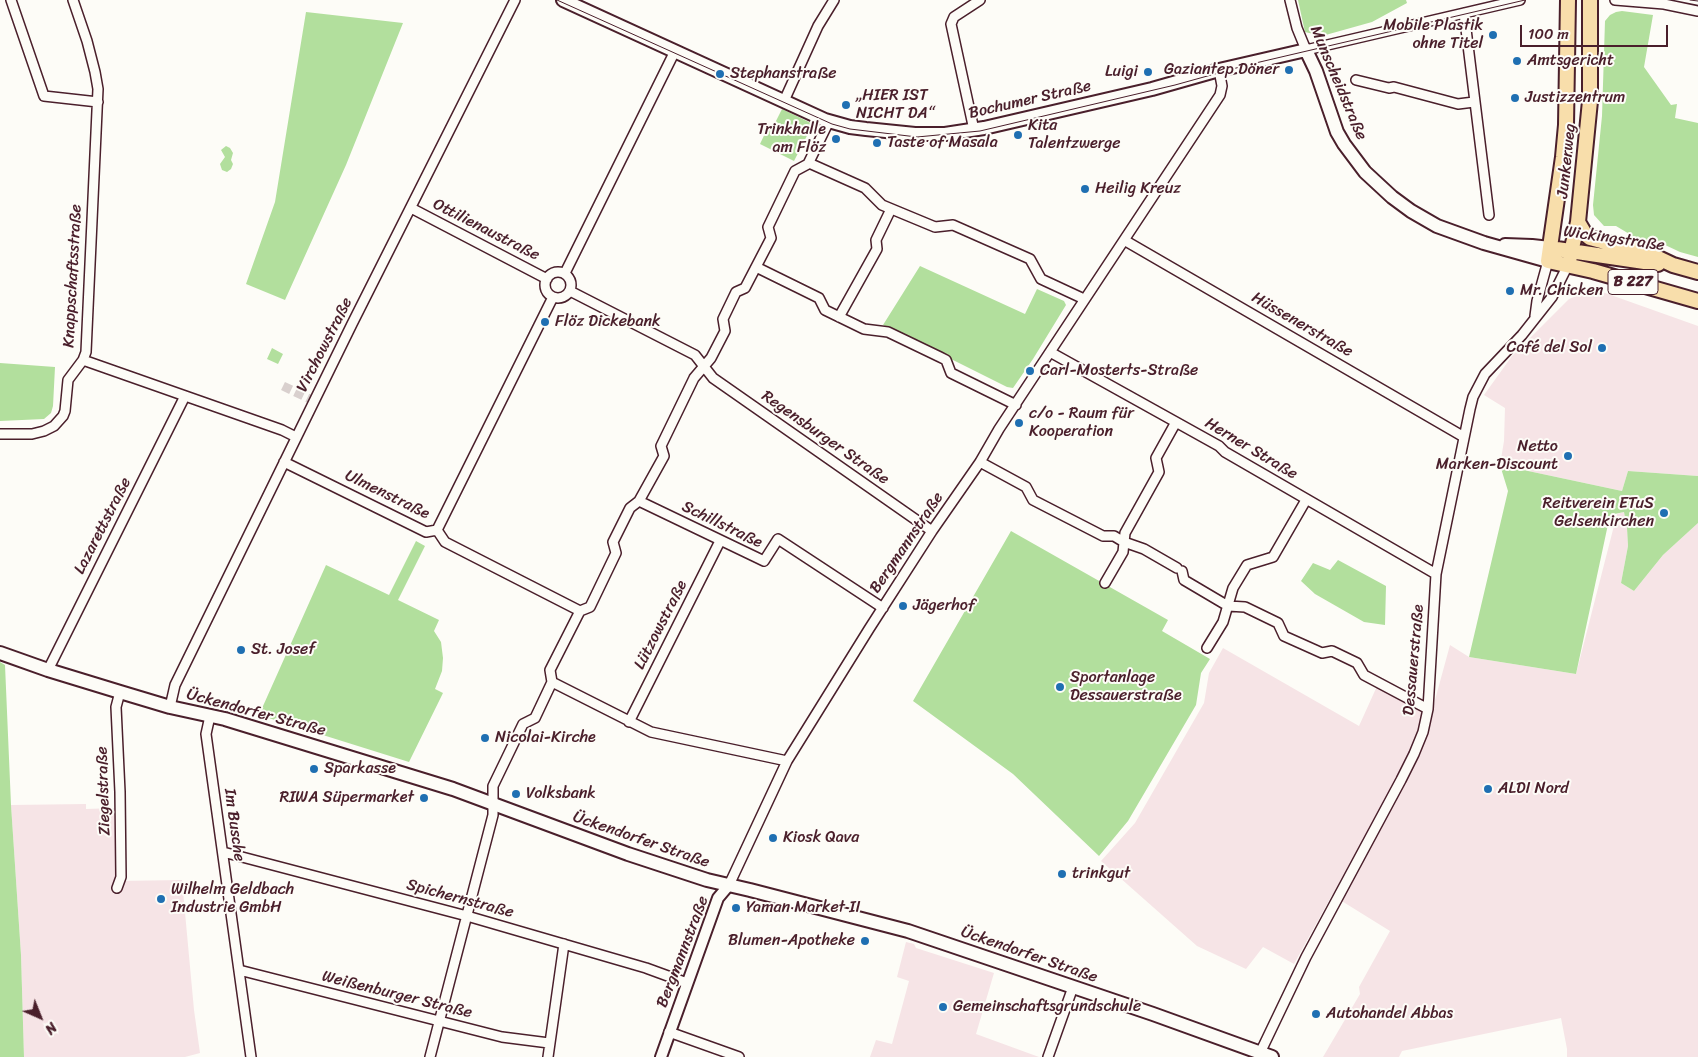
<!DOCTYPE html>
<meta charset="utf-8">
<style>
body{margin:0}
#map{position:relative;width:1698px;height:1057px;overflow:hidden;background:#fdfcf7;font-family:Sriracha,sans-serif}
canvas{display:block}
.north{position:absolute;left:15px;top:992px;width:50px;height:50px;-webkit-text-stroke:4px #fdfcf7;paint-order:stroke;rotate:136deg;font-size:14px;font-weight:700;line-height:20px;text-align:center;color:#4a1f2b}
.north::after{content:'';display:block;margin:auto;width:18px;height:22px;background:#4a1f2b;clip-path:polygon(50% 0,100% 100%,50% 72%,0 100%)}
.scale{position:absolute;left:1520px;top:25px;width:148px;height:22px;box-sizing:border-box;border:2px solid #4a1f2b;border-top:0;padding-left:6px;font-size:15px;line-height:18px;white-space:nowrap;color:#4a1f2b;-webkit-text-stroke:4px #fdfcf7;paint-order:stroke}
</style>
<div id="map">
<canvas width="1698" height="1057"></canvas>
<div class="north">N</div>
<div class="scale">100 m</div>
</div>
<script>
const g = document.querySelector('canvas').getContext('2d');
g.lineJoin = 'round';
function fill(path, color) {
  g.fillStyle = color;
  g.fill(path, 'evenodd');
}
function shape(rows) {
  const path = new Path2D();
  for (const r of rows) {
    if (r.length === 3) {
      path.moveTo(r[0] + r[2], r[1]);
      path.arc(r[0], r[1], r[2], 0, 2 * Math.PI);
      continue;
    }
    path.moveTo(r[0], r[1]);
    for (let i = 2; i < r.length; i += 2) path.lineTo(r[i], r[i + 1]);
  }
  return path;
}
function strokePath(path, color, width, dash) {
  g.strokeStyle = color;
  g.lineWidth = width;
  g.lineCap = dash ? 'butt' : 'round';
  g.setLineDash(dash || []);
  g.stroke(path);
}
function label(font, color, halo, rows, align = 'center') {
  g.font = font + ' Sriracha,sans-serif';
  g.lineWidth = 4;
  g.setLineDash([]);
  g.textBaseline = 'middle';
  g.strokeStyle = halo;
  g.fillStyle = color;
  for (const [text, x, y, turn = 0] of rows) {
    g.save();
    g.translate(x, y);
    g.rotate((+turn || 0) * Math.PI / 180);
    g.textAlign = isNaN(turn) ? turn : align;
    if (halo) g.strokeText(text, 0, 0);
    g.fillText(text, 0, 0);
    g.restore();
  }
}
const built = shape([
 [1594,289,1698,326,1698,476,1628,471,1622,491,1500,465,1504,441,1505,408,1484,395,1512,356,1569,299],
 [1624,512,1627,528,1628,546,1621,583,1634,591,1663,555,1698,523,1698,1057,1567,1057,1567,1049,1561,1018,1402,1051,1399,1057,1323,1057,1360,994,1359,987,1390,931,1332,895,1294,964,1263,947,1246,969,1197,946,1101,861,1135,823,1204,703,1209,673,1223,648,1359,726,1378,684,1432,711,1450,645,1469,657,1576,674,1617,514],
 [86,804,86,809,114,808,118,881,182,880,194,1010,200,1053,185,1057,24,1057,21,955,11,805],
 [906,942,914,944,916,948,994,973,976,1034,1039,1057,870,1057,876,1040,892,1044,909,981,897,977]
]);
const green = shape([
 [1298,0,1406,0,1407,3,1372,22,1322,36,1305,32],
 [1622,11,1653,15,1644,67,1671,105,1677,104,1675,118,1698,123,1698,257,1680,252,1663,244,1661,247,1646,242,1646,240,1636,238,1616,226,1604,226,1594,215,1593,205,1602,116,1605,21,1610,15,1616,12],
 [306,12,403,23,346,165,285,300,246,284,275,202],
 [782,109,813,124,794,161,760,144,769,125,773,127],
 [226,146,230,148,233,153,231,160,233,164,231,169,227,172,222,170,220,164,225,157,221,150],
 [920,266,1025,314,1037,289,1064,301,1066,305,1033,359,1013,388,1007,387,883,325],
 [272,348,283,354,278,364,267,359],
 [0,363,55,367,53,406,51,413,44,419,0,421],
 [1500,465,1622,491,1628,471,1698,476,1698,523,1663,555,1634,591,1621,583,1628,546,1627,528,1624,512,1610,515,1576,674,1469,657,1508,491],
 [1011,531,1168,620,1162,631,1210,659,1201,673,1196,705,1128,821,1099,856,1013,774,913,701],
 [416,541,425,546,398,600,439,620,434,631,441,642,443,658,442,671,435,689,443,693,409,762,259,715,326,565,389,595],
 [1338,560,1386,586,1385,625,1364,622,1315,594,1301,581,1313,563,1330,570],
 [0,662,5,665,11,805,21,955,24,1057,0,1057]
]);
const minorTunnel = shape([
 [283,386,314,401]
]);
const minor = shape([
 [11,0,44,96,98,102],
 [73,0,87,41,95,72,98,89,86,352,83,360,282,430,296,437],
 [1290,0,1297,28,1306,50,1520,0],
 [1615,0,1664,4,1698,11],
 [1464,13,1489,215],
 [1356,80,1389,88,1394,87,1458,104,1474,102],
 [784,101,818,26,834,0],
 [974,130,951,24,954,17,980,0],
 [809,163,865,188,882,205,935,227,953,225,1030,259,1041,279,1084,299],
 [411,208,547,279],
 [1124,240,1464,437],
 [756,267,819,298,825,310,864,329,888,332,940,357,946,360,951,373,1016,405],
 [558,285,13],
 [565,273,675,51],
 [570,291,695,355,713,378,932,531],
 [1535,316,1537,301,1548,261],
 [839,317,877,249,876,240,891,209],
 [1050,352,1219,446,1225,452,1436,574],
 [0,434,32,434,44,431,54,426,63,416,65,411,68,380,83,360],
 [284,462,426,532,437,530,445,542,580,611],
 [980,462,1026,487,1033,500,1103,536,1114,536,1124,542,1144,549,1177,568],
 [639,501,764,561,778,539,883,608],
 [437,530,553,297],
 [1182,571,1184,580,1228,606,1245,607,1278,623,1284,636,1322,653,1332,651,1357,663,1364,675,1428,709],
 [1105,583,1123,552,1125,533,1159,472,1156,458,1176,422],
 [1207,648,1223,622,1233,588,1247,565,1273,557,1306,500],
 [48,670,185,396],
 [552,682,651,732,787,761],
 [170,707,175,685,352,324,515,0],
 [210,716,206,734,251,1057],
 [629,722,720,541],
 [223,852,467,916,646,968,687,983],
 [729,885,787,761,869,629,932,531,980,462,999,429,1220,95,1222,86,1219,70],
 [117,888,121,877,120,792,116,707,120,692],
 [239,970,502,1037,549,1043],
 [669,1032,739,1057],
 [1260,1053,1306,957,1401,780,1414,754,1423,732,1428,709,1436,574,1470,409,1473,397,1485,374,1522,335,1552,297,1568,265],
 [430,1057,493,815,493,786,523,724,535,718,552,682,550,670,580,611,590,607,616,553,613,542,630,508,639,501,664,456,661,446,694,378,711,358,725,331,723,319,736,292,745,288,771,238,768,227,795,171,808,164,829,121],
 [548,1057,564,944],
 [1048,1057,1073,987]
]);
const tertiary = shape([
 [661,1057,718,898,729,885]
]);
const secondary = shape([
 [563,0,825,120,850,127,866,129,915,134,945,134,984,128,1152,89,1219,70,1306,50,1316,71,1337,132,1344,144,1365,172,1392,197,1411,211,1437,226,1484,243,1548,261],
 [1505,245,1532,246,1550,248],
 [0,653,48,670,120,692,170,707,225,719,453,789,628,854,707,880,750,890,908,931,1153,1014,1272,1057]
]);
const primary = shape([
 [1568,0,1566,125,1563,157,1548,261,1593,271,1698,301],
 [1578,222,1585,234,1590,238,1635,250,1654,256,1673,265,1698,272],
 [1550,248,1658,264],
 [1568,265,1578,222,1590,101,1590,0]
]);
const tram = shape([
 [557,0,832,124,850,129,917,137,980,131,1175,85,1247,65,1525,0],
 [1690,0,1698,1]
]);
const markers = [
 [1493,35,5,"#1f6fb2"],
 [1517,61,5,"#1f6fb2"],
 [1289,70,5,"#1f6fb2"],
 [1148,72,5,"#1f6fb2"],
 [720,74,5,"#1f6fb2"],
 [1515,98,5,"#1f6fb2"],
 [846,105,5,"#1f6fb2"],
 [1018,135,5,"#1f6fb2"],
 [836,139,5,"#1f6fb2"],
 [877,143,5,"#1f6fb2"],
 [1085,189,5,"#1f6fb2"],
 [1510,291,5,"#1f6fb2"],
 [545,322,5,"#1f6fb2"],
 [1602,348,5,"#1f6fb2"],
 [1030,371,5,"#1f6fb2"],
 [1019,423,5,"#1f6fb2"],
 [1568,456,5,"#1f6fb2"],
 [1664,513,5,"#1f6fb2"],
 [903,606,5,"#1f6fb2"],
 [241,650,5,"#1f6fb2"],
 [1060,687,5,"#1f6fb2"],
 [485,738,5,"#1f6fb2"],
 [314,769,5,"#1f6fb2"],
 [1488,789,5,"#1f6fb2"],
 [516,794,5,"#1f6fb2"],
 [424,798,5,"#1f6fb2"],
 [773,838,5,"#1f6fb2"],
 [1062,874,5,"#1f6fb2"],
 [161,899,5,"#1f6fb2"],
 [736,908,5,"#1f6fb2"],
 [865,941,5,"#1f6fb2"],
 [943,1007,5,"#1f6fb2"],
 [1316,1014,5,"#1f6fb2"]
];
const shields = [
 [1633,282,50]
];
const shieldNames = [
 ["B 227",1633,282]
];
const poiNames = [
 ["Mobile Plastik",1483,26,"right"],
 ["ohne Titel",1483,44,"right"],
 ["Amtsgericht",1527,61],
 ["Gaziantep Döner",1279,70,"right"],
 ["Luigi",1138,72,"right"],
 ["Stephanstraße",730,74],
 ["„HIER IST",856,96],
 ["NICHT DA“",856,114],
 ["Justizzentrum",1525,98],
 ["Kita",1028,126],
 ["Talentzwerge",1028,144],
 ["Trinkhalle",826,130,"right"],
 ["am Flöz",826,148,"right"],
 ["Taste of Masala",887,143],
 ["Heilig Kreuz",1095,189],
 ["Mr. Chicken",1520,291],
 ["Flöz Dickebank",555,322],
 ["Café del Sol",1592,348,"right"],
 ["Carl-Mosterts-Straße",1040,371],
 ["c/o - Raum für",1029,414],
 ["Kooperation",1029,432],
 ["Netto",1558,447,"right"],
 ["Marken-Discount",1558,465,"right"],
 ["Reitverein ETuS",1654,504,"right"],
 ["Gelsenkirchen",1654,522,"right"],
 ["Jägerhof",913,606],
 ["St. Josef",251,650],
 ["Sportanlage",1070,678],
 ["Dessauerstraße",1070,696],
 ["Nicolai-Kirche",495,738],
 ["Sparkasse",324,769],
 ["ALDI Nord",1498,789],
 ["Volksbank",526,794],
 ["RIWA Süpermarket",414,798,"right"],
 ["Kiosk Qava",783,838],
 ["trinkgut",1072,874],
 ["Wilhelm Geldbach",171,890],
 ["Industrie GmbH",171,908],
 ["Yaman Market II",746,908],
 ["Blumen-Apotheke",855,941,"right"],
 ["Gemeinschaftsgrundschule",953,1007],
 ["Autohandel Abbas",1326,1014]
];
const streetNames = [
 ["Munscheidstraße",1338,83,67],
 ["Bochumer Straße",1030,100,-13],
 ["Junkerweg",1567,161,-84],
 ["Ottilienaustraße",486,230,27],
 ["Wickingstraße",1614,239,8],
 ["Knappschaftsstraße",73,276,-87],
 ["Hüssenerstraße",1302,325,30],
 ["Virchowstraße",325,345,-63],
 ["Regensburger Straße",825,438,35],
 ["Herner Straße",1251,449,31],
 ["Ulmenstraße",387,495,26],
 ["Schillstraße",722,525,26],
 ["Lazarettstraße",103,526,-63],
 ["Bergmannstraße",907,543,-56],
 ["Lützowstraße",661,625,-63],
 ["Dessauerstraße",1414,660,-85],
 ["Ückendorfer Straße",256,713,15],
 ["Ziegelstraße",104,791,-92],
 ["Im Busche",234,825,82],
 ["Ückendorfer Straße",641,840,19],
 ["Spichernstraße",460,899,15],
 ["Bergmannstraße",683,952,-69],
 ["Ückendorfer Straße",1029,955,19],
 ["Weißenburger Straße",397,995,14]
];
fill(built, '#f6e4e6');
fill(green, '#b2df9d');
strokePath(minorTunnel, '#d9d0ce', 9, [9, 4.5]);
strokePath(minor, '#4a1f2b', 12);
strokePath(tertiary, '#4a1f2b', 14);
strokePath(secondary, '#4a1f2b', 16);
strokePath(primary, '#4a1f2b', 18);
strokePath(minor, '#fdfcf7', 9);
strokePath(tertiary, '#fdfcf7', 10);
strokePath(secondary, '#fdfcf7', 12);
strokePath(primary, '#f8deab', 14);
strokePath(tram, '#4a1f2b', 1);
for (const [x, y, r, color] of markers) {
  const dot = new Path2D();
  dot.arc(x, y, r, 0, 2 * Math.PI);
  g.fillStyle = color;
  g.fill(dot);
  strokePath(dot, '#fdfcf7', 2);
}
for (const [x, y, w] of shields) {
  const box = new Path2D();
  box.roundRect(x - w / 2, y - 12.5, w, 25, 4);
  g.fillStyle = '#fdfcf7';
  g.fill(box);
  strokePath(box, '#4a1f2b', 1);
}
label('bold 15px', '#4a1f2b', null, shieldNames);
label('16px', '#4a1f2b', '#fdfcf7', poiNames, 'left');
label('16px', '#4a1f2b', '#fdfcf7', streetNames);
</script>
